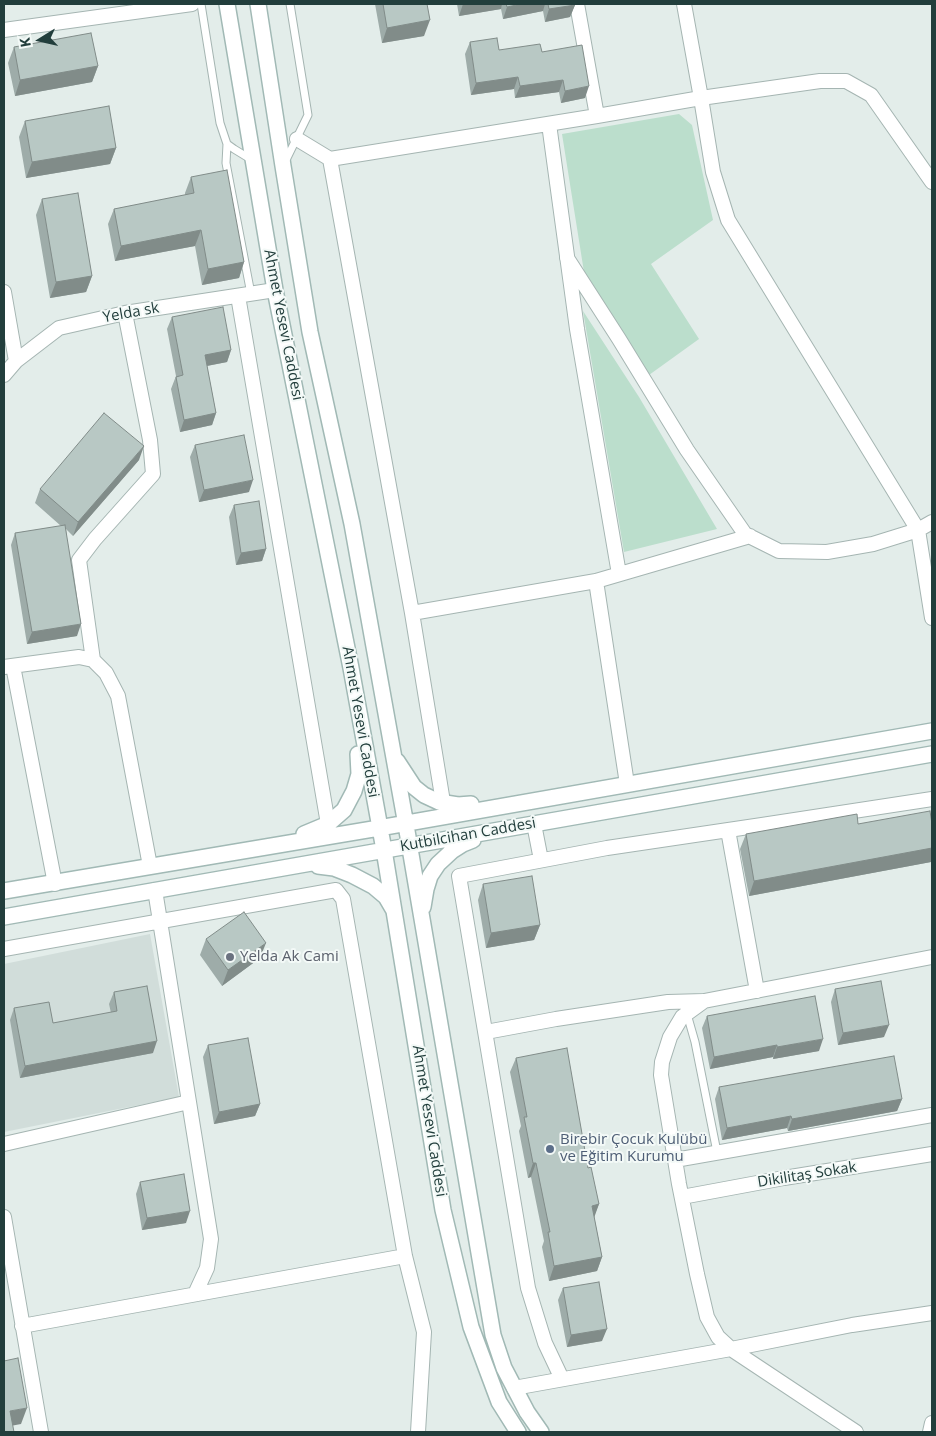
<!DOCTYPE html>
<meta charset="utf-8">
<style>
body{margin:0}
#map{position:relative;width:936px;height:1436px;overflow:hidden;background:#e3edea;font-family:"Open Sans",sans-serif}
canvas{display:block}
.frame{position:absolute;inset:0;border:5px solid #223e3c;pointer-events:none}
.north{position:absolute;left:15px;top:15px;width:50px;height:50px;-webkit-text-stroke:4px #f3f9f7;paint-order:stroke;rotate:260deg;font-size:14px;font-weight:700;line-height:20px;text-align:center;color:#223e3c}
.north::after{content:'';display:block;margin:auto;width:18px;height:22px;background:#223e3c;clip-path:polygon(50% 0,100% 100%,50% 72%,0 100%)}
</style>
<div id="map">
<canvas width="936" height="1436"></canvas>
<div class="frame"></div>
<div class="north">K</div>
</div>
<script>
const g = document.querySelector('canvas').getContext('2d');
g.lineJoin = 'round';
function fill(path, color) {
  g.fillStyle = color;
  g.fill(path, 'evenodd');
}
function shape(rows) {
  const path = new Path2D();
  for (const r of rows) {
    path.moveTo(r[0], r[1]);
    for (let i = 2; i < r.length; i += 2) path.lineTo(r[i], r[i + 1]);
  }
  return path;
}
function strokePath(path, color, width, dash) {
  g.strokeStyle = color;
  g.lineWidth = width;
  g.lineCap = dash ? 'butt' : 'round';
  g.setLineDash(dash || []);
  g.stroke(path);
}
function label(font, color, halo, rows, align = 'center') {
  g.font = font + ' "Open Sans",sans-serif';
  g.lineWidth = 4;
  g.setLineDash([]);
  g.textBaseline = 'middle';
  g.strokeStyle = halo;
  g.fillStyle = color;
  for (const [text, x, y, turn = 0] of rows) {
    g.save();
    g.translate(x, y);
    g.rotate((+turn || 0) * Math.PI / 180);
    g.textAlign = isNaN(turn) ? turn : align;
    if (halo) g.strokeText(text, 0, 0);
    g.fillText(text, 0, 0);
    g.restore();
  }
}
const built = shape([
 [150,934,179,1097,4,1132,4,964]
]);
const green = shape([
 [679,114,692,125,713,220,651,264,699,339,649,375,584,272,562,134],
 [583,311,639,397,717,529,624,552]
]);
const lane = shape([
 [201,4,220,123,227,144,234,149,252,160],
 [227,144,226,163,251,294],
 [285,162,308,115,290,4],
 [687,1014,695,1042,717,1152]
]);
const street = shape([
 [577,4,597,116],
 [684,4,701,98,713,172,728,220,918,530,932,618],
 [4,30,192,4],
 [549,124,577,329,619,574],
 [297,139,330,159,597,116,701,98,820,81,846,81,871,95,932,182],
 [330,159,412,613,443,802],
 [567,258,619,339,687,450,745,534,779,551,827,552,873,544,918,530,932,522],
 [4,292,16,361],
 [238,296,328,824],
 [4,375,16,361,59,328,125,313,275,290],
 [596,581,627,784],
 [412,613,596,581,750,536],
 [93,660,79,560,95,539,153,474,150,440,125,313],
 [13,666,55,884],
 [4,667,79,657,93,660,106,673,118,696,150,866],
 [534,824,541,860],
 [728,830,757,991],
 [155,890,211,1239,207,1268,195,1294],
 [4,949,336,890,343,899,405,1256,424,1332,418,1432],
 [704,1001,682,1017,670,1037,662,1062,661,1075,679,1184,697,1274,707,1317,718,1337,731,1349,856,1432],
 [486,1032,556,1019,668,1002,704,1001,932,957],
 [4,1144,189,1102],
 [675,1160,932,1115],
 [682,1197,784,1178,932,1154],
 [4,1217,41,1432],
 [22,1326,405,1256],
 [562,1379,545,1343,528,1288,459,876,607,848,762,825,932,799],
 [514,1388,731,1349,852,1325,932,1313],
 [930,1432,932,1423]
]);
const secondary = shape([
 [227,4,275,290,351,668,384,850,443,1210,471,1327,499,1402,518,1432],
 [258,4,283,166,310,332,352,524,406,825,493,1335,504,1368,527,1412,541,1432],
 [397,761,414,787,424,795,439,802,458,805,471,804],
 [304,834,328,824,344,810,354,791,359,774,358,754],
 [318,866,334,868,352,875,373,886,386,897,393,909],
 [4,891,379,828,932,731],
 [423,907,426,889,430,876,438,864,452,851,463,844,473,840],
 [4,917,932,754]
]);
const wall = shape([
 [375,4,427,4,424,36,382,43],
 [457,4,575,4,575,5,570,17,545,22,543,11,503,19,501,9,459,16],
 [470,42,499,50,542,52,585,98,561,103,559,92,515,98,514,89,471,95,465,54],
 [14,47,98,66,92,82,15,96,8,63],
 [25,121,116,148,110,164,26,178,19,137],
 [191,177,244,262,239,278,202,285,195,246,115,261,108,224,114,209,185,195,185,193],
 [42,199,92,276,86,292,50,298,36,215],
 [172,317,231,350,227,362,207,366,216,413,212,425,180,432,171,389,176,376,167,329],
 [195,445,249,492,199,502,190,457],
 [139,460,73,536,66,529,77,636,27,644,11,545,15,533,61,526,35,503,40,489],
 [234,505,266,549,262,561,236,565,229,517],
 [858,824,932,824,932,859,931,862,749,896,740,849,746,834],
 [483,884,540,925,534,940,486,948,478,900],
 [206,939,260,958,222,986,200,955],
 [835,989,884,1037,838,1045,831,1002],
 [114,992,153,1053,20,1078,10,1020,14,1008,53,1023,111,1013,109,1004],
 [707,1016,819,1051,773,1059,773,1057,710,1069,702,1028],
 [208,1045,260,1104,255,1116,214,1124,203,1057],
 [516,1058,588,1168,599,1204,594,1216,602,1257,597,1271,549,1281,542,1247,544,1241,531,1177,528,1178,519,1131,521,1126,510,1072],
 [719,1087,902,1099,897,1111,788,1131,787,1128,722,1140,715,1099],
 [140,1182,186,1223,142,1230,136,1194],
 [563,1288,602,1341,567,1347,558,1300]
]);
const shadedWall = shape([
 [463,4,502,4,501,9,459,16],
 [521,4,545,4,543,11,503,19,507,7],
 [575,5,570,17,545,22,549,9],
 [430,20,424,36,382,43,387,28],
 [98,66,92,82,15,96,20,80],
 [518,77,514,89,471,95,476,83],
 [563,80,559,92,515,98,520,86],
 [589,86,585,98,561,103,565,91],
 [116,148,110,164,26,178,32,162],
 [201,230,195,246,115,261,121,246],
 [244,262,239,278,202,285,208,269],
 [92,276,86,292,50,298,56,282],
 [231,350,227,362,201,367,205,355],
 [216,413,212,425,180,432,184,420],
 [144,446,139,460,73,536,78,522],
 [253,480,249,492,199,502,204,490],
 [266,549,262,561,236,565,241,553],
 [81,624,77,636,27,644,32,632],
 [932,848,932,859,931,862,749,896,754,881],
 [540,925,534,940,486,948,491,933],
 [266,943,260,958,222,986,228,970],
 [889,1025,884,1037,838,1045,843,1033],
 [823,1039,819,1051,773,1059,777,1047],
 [157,1041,153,1053,20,1078,25,1066],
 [777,1045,773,1057,710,1069,714,1057],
 [902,1099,897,1111,788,1131,792,1119],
 [260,1104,255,1116,214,1124,219,1112],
 [791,1116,787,1128,722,1140,727,1128],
 [533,1163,536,1163,531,1177,528,1178],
 [599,1204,594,1218,592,1206],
 [190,1211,186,1223,142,1230,147,1218],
 [602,1257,597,1271,549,1281,554,1266],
 [607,1329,602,1341,567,1347,571,1335],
 [27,1408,21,1424,5,1427,10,1411]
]);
const building = shape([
 [383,4,427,4,430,20,387,28,383,4],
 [506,4,521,4,507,7,506,4],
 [548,4,575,4,575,5,549,9,548,4],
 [91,33,98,66,20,80,14,47,91,33],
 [497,38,499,50,540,44,542,52,582,45,589,86,565,91,563,80,520,86,518,77,476,83,470,42,497,38],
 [109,106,116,148,32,162,25,121,109,106],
 [227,170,244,262,208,269,201,230,121,246,114,209,194,193,191,177,227,170],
 [78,193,92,276,56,282,42,199,78,193],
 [223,307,231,350,205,355,216,413,184,420,176,377,183,375,172,317,223,307],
 [104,413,144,446,78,522,40,489,104,413],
 [244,435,253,480,204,490,195,445,244,435],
 [259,501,266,549,241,553,234,505,259,501],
 [65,525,81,624,32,632,15,533,65,525],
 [930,811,932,824,932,848,754,881,746,834,857,814,858,824,930,811],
 [532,876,540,925,491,933,483,884,532,876],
 [244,912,266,943,228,970,206,939,244,912],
 [881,981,889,1025,843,1033,835,989,881,981],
 [147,986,157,1041,25,1066,14,1008,49,1002,53,1023,117,1011,114,992,147,986],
 [815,996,823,1039,777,1047,777,1045,714,1057,707,1016,815,996],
 [248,1038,260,1104,219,1112,208,1045,248,1038],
 [567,1048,588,1168,591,1167,599,1204,592,1206,602,1257,554,1266,548,1232,550,1232,536,1163,533,1163,524,1117,527,1117,516,1058,567,1048],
 [894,1056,902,1099,792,1119,791,1116,727,1128,719,1087,894,1056],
 [184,1174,190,1211,147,1218,140,1182,184,1174],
 [599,1282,607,1329,571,1335,563,1288,599,1282],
 [18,1358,27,1408,10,1411,14,1432,4,1432,4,1361,18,1358]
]);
const markers = [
 [230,957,5,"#6b7280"],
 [550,1149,5,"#5c6f8a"]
];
const streetNames = [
 ["Yelda sk",131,313,-10],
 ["Ahmet Yesevi Caddesi",283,325,79],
 ["Ahmet Yesevi Caddesi",360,722,80],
 ["Kutbilcihan Caddesi",468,835,-10],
 ["Ahmet Yesevi Caddesi",429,1121,81],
 ["Dikilitaş Sokak",807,1175,-9]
];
const worshipNames = [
 ["Yelda Ak Cami",240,957]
];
const serviceNames = [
 ["Birebir Çocuk Kulübü",560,1140],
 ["ve Eğitim Kurumu",560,1157]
];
fill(built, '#d1ddda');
fill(green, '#bbdecc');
strokePath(lane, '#a5b5b2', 9);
strokePath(street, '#a5b5b2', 16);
strokePath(secondary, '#a1b9b5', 18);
strokePath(lane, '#fff', 7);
strokePath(street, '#fff', 14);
strokePath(secondary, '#fff', 15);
fill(wall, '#9eaca9');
fill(shadedWall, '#818c89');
fill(building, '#b8c8c4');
strokePath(building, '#818c89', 1);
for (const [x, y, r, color] of markers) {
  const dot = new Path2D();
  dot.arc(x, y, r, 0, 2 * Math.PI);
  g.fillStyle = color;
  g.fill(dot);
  strokePath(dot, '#f3f9f7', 2);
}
label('15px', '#223e3c', '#f3f9f7', streetNames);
label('15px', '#5b616d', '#f3f9f7', worshipNames, 'left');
label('15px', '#4e5e75', '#f3f9f7', serviceNames, 'left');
</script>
